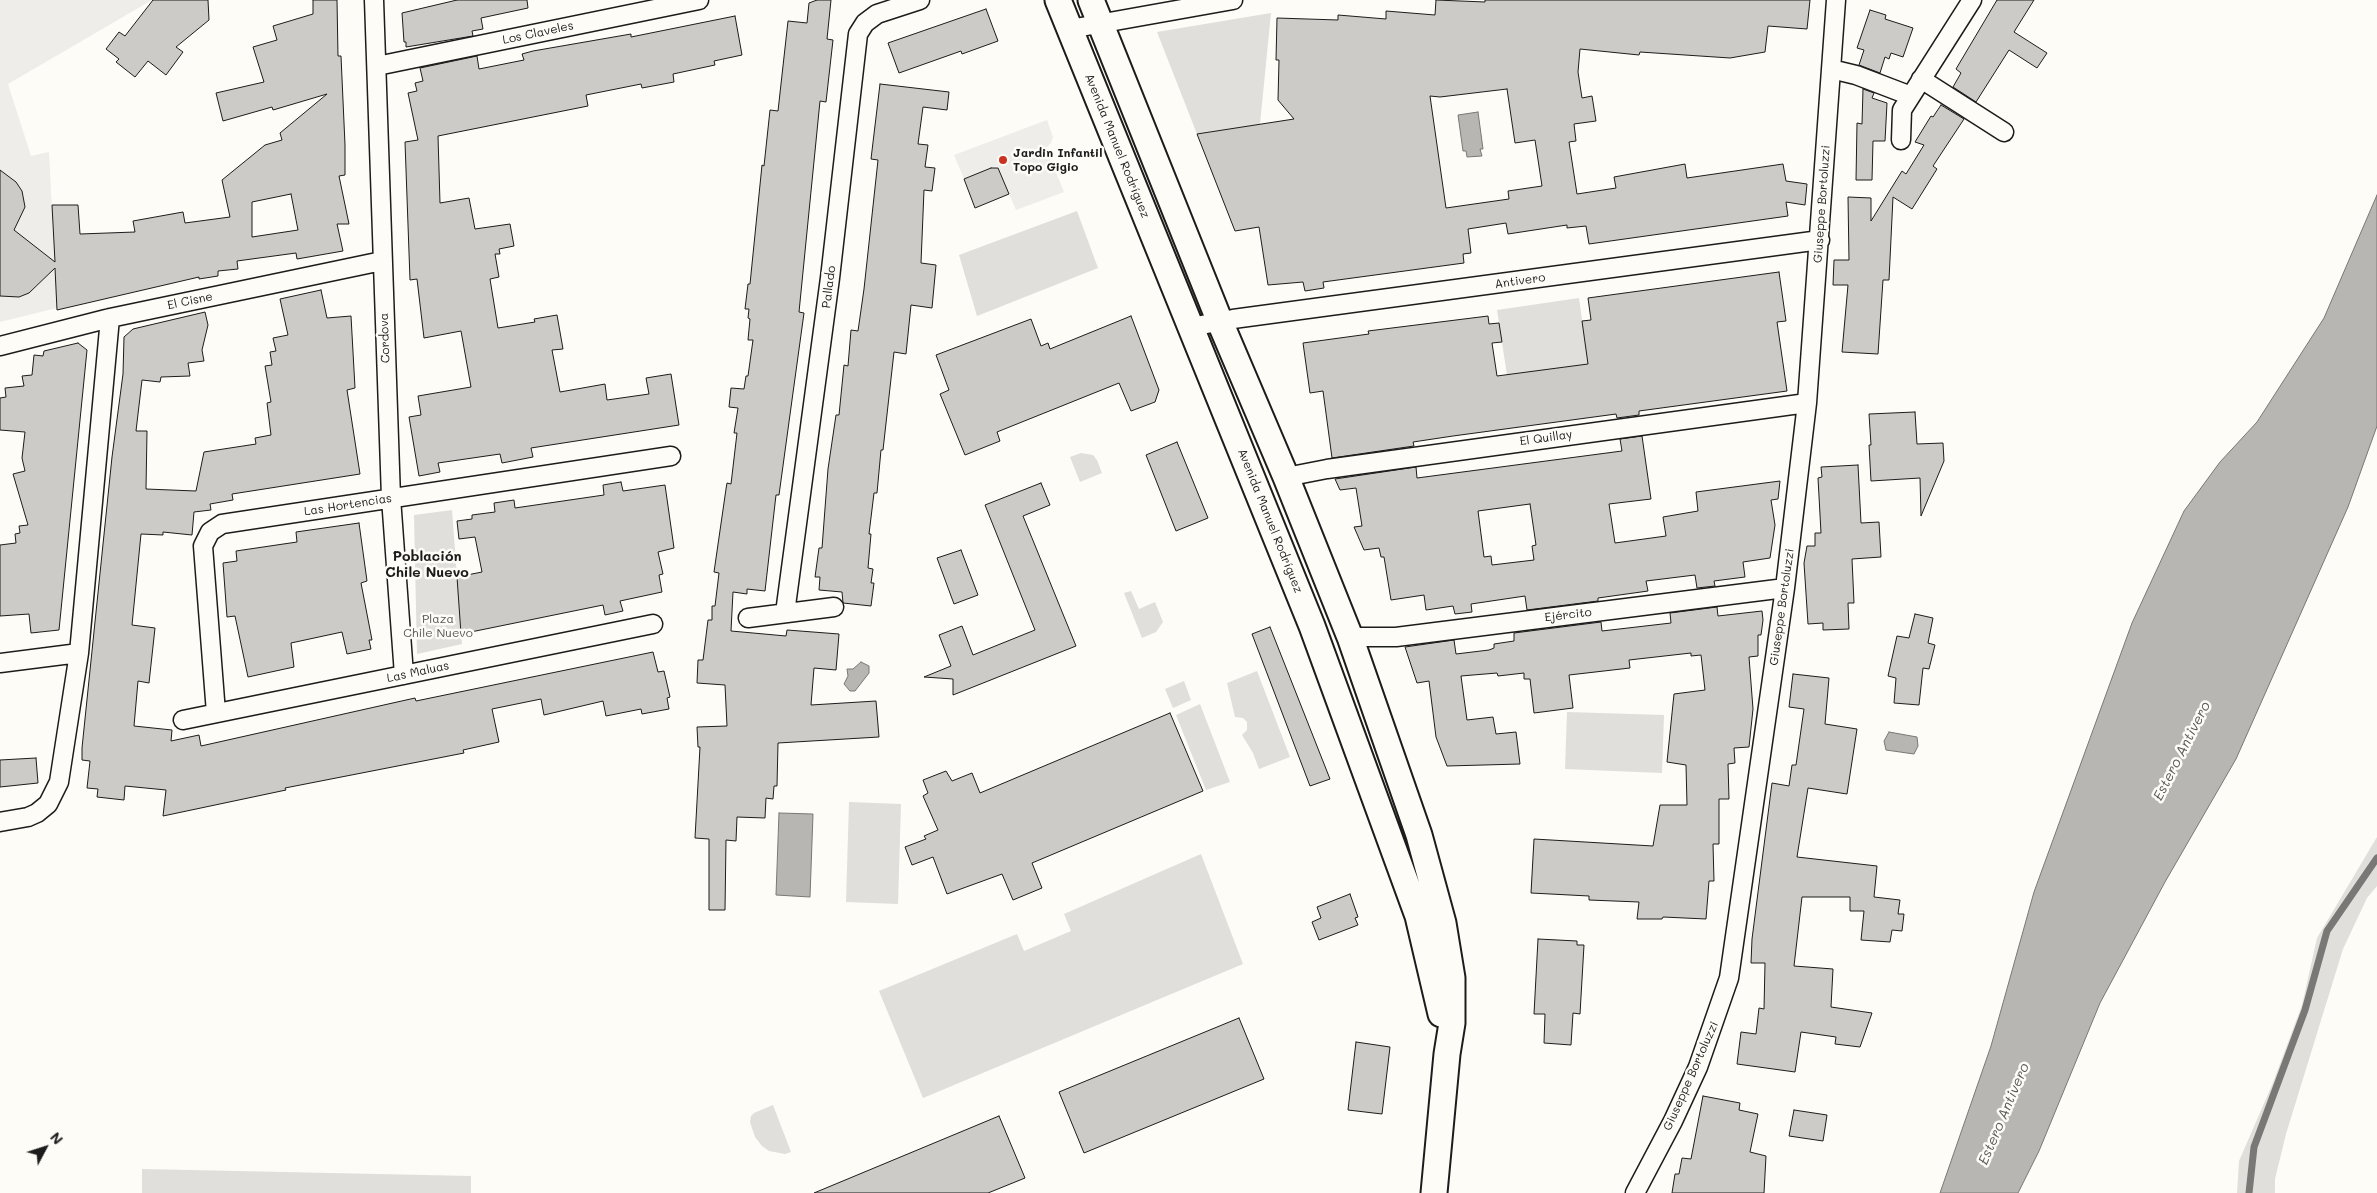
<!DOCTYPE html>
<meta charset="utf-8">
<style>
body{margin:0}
#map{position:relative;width:2377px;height:1193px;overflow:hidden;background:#fdfcf7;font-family:Mali,sans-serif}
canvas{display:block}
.north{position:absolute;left:20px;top:1123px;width:50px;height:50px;-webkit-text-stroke:4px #fdfcf7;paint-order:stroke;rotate:50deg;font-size:14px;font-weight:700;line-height:20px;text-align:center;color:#1c1c1c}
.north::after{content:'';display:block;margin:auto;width:18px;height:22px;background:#1c1c1c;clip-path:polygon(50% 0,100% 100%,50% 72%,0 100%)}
</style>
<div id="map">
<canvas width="2377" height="1193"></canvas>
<div class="north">N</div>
</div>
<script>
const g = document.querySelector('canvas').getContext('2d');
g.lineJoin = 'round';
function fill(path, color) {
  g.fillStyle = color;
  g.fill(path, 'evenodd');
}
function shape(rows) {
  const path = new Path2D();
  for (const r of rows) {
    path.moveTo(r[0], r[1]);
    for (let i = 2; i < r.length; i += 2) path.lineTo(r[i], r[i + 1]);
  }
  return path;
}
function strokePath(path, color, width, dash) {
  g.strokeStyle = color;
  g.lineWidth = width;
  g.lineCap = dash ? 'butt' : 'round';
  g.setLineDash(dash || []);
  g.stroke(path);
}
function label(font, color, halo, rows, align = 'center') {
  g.font = font + ' Mali,sans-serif';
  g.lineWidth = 5;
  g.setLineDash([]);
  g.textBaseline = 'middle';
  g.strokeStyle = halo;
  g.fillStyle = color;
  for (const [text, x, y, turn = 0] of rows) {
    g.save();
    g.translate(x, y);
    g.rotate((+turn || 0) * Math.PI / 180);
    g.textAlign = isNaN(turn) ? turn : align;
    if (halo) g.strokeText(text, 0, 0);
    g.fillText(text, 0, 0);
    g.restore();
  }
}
const built = shape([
 [0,0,152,0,8,84,31,156,49,152,57,308,0,322],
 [1047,120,1053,137,1051,143,1046,148,1064,192,1016,210,997,166,964,179,954,155]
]);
const green = shape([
 [1271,13,1260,124,1197,134,1157,32],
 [1077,211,1098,268,977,316,959,255],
 [1579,298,1588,364,1507,375,1497,310],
 [1081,453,1093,455,1097,460,1102,473,1080,482,1070,457],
 [452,510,462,644,417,654,414,515],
 [1131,591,1139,609,1155,602,1163,622,1156,632,1142,638,1124,593],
 [1257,671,1290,757,1259,769,1253,753,1242,735,1247,730,1247,722,1243,718,1235,717,1227,683],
 [1184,681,1191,700,1173,708,1165,689],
 [1200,704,1230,782,1206,790,1176,715],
 [1567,712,1664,715,1662,773,1565,769],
 [849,802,901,804,898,904,846,902],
 [2377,837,2377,886,2367,898,2343,949,2286,1134,2275,1179,2275,1193,2237,1193,2239,1161,2272,1085,2302,1005,2317,938],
 [1201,854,1243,964,923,1098,879,991,1017,934,1024,951,1071,931,1064,914],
 [773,1105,791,1152,785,1154,769,1151,762,1146,755,1137,750,1122,751,1116,754,1113],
 [142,1169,471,1176,471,1193,142,1193]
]);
const water = shape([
 [1478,112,1483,149,1480,149,1482,156,1467,157,1466,151,1463,151,1458,115,1478,112],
 [2377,195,2377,426,2348,507,2236,759,2165,882,2100,1003,2039,1151,2018,1193,1940,1193,1991,1046,2034,892,2132,623,2184,511,2220,462,2257,422,2324,318,2377,195],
 [861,662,869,666,869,673,855,691,850,691,844,684,848,676,847,669,853,669,861,662],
 [1889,732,1917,737,1918,746,1914,754,1886,750,1884,741,1889,732],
 [779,813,813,814,810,897,776,895,779,813]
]);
const stream = shape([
 [2249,1193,2254,1147,2305,1010,2327,931,2377,858]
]);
const building = shape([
 [153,0,208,0,209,20,176,47,183,52,166,75,148,61,135,77,116,62,119,59,106,49,119,32,125,36,153,0],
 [313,0,337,0,338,56,341,56,345,145,345,175,339,176,349,224,337,224,343,251,297,259,296,253,237,261,238,269,218,271,218,276,199,279,199,277,57,310,55,268,29,293,19,297,0,296,0,170,16,182,22,191,25,207,14,230,55,262,52,205,78,205,80,234,135,232,133,221,183,212,185,223,230,217,222,180,265,145,282,140,280,133,327,94,273,110,272,107,223,121,216,93,264,82,253,47,277,40,273,26,313,14,313,0],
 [291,194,298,230,252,237,252,202,291,194],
 [457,0,527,0,528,8,481,18,483,29,472,31,473,36,406,47,406,42,404,42,402,13,457,0],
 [817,0,831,0,827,39,833,40,826,102,820,101,799,312,804,313,792,400,779,495,776,495,765,591,747,589,747,594,733,592,731,631,786,636,787,630,839,634,836,670,814,668,811,705,876,701,879,737,778,743,777,786,774,786,773,799,766,798,765,818,737,817,736,841,726,840,725,910,709,910,709,839,695,838,700,747,698,747,697,727,727,726,725,685,697,683,698,660,703,660,708,620,712,620,712,606,715,606,719,573,714,572,726,489,727,483,731,484,737,433,734,433,738,408,729,407,731,388,744,389,746,376,748,376,753,340,748,340,750,319,748,318,749,309,745,309,748,284,750,284,762,165,764,166,770,110,778,111,788,21,807,23,809,3,817,0],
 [1436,0,1485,2,1485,0,1810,0,1807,29,1768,26,1765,52,1730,58,1640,52,1639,55,1580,49,1578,72,1582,98,1592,96,1596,121,1574,124,1576,141,1569,142,1577,194,1616,188,1614,177,1685,164,1687,178,1783,164,1786,181,1807,184,1805,205,1786,202,1788,216,1589,244,1586,226,1567,228,1567,225,1508,234,1506,223,1468,229,1471,253,1463,254,1464,263,1323,282,1324,288,1305,291,1303,282,1268,285,1259,227,1235,231,1197,134,1294,119,1278,100,1279,60,1276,60,1277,18,1338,20,1338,15,1386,19,1386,11,1435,15,1436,0],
 [1507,89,1515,143,1535,140,1542,186,1508,191,1509,199,1446,208,1430,96,1440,97,1507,89],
 [1997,0,2034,0,2014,32,2047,53,2037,68,2009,50,1976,102,1953,87,1961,73,1956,69,1997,0],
 [986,9,998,41,962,54,961,51,899,73,888,43,986,9],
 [1870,10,1886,15,1885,19,1913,28,1903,57,1891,53,1889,59,1885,57,1880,73,1859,65,1864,50,1857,48,1870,10],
 [735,16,742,55,714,61,715,65,673,74,674,82,642,88,641,84,586,95,588,106,438,136,440,203,469,198,475,229,510,224,514,246,499,249,500,254,495,254,499,277,490,279,498,328,535,322,534,319,557,315,563,349,552,350,560,392,605,384,607,400,649,394,646,378,671,374,679,425,531,448,533,457,502,463,500,454,438,463,440,472,419,476,409,417,421,415,418,396,471,387,461,331,424,338,417,279,410,280,405,142,418,140,408,93,417,91,415,83,423,81,420,68,477,56,479,69,524,60,522,54,533,51,631,34,631,37,735,16],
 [880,84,949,92,947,110,923,107,918,144,928,145,925,167,935,168,932,191,924,190,921,263,936,265,932,308,911,305,906,354,894,352,883,450,881,450,877,493,874,493,869,534,871,534,868,568,873,569,871,583,874,583,871,606,843,603,842,592,819,590,820,577,815,577,819,548,822,548,828,469,836,415,839,415,844,365,848,366,851,330,858,331,864,289,878,160,871,159,880,84],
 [1863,89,1874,93,1872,98,1887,103,1885,141,1873,141,1872,180,1856,180,1857,123,1862,124,1863,89],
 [1941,105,1964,119,1933,166,1937,169,1912,209,1893,197,1889,280,1883,280,1878,354,1842,352,1848,285,1833,285,1834,260,1849,260,1848,197,1871,198,1871,221,1902,171,1906,174,1924,145,1915,142,1931,116,1933,117,1941,105],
 [991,168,998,168,1009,194,975,208,964,179,991,168],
 [1779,272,1786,321,1777,322,1787,391,1639,411,1639,415,1617,418,1616,414,1453,436,1413,442,1414,446,1332,458,1323,391,1310,393,1303,343,1369,334,1368,331,1488,316,1489,324,1499,323,1502,342,1492,343,1497,376,1588,364,1582,321,1591,320,1588,298,1779,272],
 [321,290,327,318,351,316,355,388,347,390,360,474,232,494,233,500,210,504,211,510,194,512,192,535,163,532,163,535,141,534,132,625,155,628,149,683,138,681,134,726,172,730,171,741,199,735,201,746,415,698,416,701,653,652,658,672,664,671,670,697,667,698,669,709,642,714,641,709,606,716,603,701,544,715,541,699,492,709,499,742,463,750,464,753,285,788,286,790,163,816,166,790,125,786,124,800,97,797,98,789,87,788,90,761,82,760,82,748,112,457,123,374,124,337,133,329,205,312,208,325,202,350,204,361,188,363,190,376,161,377,160,382,142,380,136,431,147,431,146,489,196,491,204,452,256,444,255,438,271,435,267,403,271,402,265,366,272,365,270,352,276,351,273,338,288,335,280,299,321,290],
 [1131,316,1159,390,1155,402,1131,411,1119,383,997,432,1000,441,965,455,940,394,949,390,936,355,1031,319,1041,346,1048,343,1050,349,1131,316],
 [78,343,87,350,59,630,31,633,29,614,0,616,0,545,16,543,15,534,20,533,19,526,28,525,13,474,25,471,22,458,25,432,0,430,0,398,6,397,5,388,24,386,22,376,32,375,34,355,43,356,44,351,78,343],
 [1915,412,1917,444,1943,443,1944,461,1921,516,1920,478,1871,481,1869,445,1871,445,1869,414,1915,412],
 [1642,436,1651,499,1609,504,1615,543,1666,536,1663,517,1698,511,1696,492,1780,481,1778,499,1771,500,1775,525,1770,558,1743,562,1745,577,1714,581,1715,586,1697,588,1695,575,1646,581,1648,591,1598,598,1598,601,1527,610,1525,596,1471,604,1472,612,1455,614,1453,606,1426,610,1424,595,1391,600,1384,557,1381,557,1379,548,1364,550,1354,527,1362,526,1356,488,1340,490,1335,479,1416,467,1417,478,1622,451,1620,439,1642,436],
 [1530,504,1536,545,1532,546,1534,560,1492,565,1491,556,1484,557,1478,511,1530,504],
 [1177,442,1208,518,1176,531,1146,455,1177,442],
 [1858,465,1861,523,1879,522,1881,557,1852,559,1854,603,1848,603,1849,629,1823,630,1823,623,1808,624,1804,563,1807,546,1815,546,1815,533,1821,533,1818,478,1822,477,1821,467,1858,465],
 [621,482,623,491,665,485,674,548,658,552,663,574,659,575,662,592,620,601,623,611,605,615,603,605,461,634,457,577,482,572,475,537,459,539,457,521,472,519,472,515,495,512,494,503,514,500,515,508,604,495,603,485,621,482],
 [1041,483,1050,505,1023,516,1076,646,953,695,953,679,924,677,951,666,939,635,962,626,973,655,1035,630,985,505,1041,483],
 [359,523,367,581,361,583,372,640,369,640,371,649,347,654,342,632,291,643,294,667,248,677,235,616,227,617,223,563,237,561,236,551,297,542,296,532,359,523],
 [961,550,978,595,954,604,937,558,961,550],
 [1717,607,1718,616,1762,611,1763,620,1761,635,1758,635,1758,656,1749,657,1753,709,1749,747,1734,748,1735,763,1728,764,1729,799,1719,799,1719,844,1713,844,1714,881,1709,881,1706,919,1663,917,1662,919,1637,919,1639,902,1589,900,1589,896,1531,893,1534,839,1653,846,1660,805,1687,805,1686,765,1667,762,1674,694,1705,690,1701,655,1691,656,1691,653,1629,660,1630,668,1569,675,1573,708,1534,713,1530,679,1524,679,1524,673,1498,676,1497,673,1461,676,1467,720,1493,717,1496,734,1516,732,1520,764,1447,766,1436,737,1429,681,1417,683,1405,647,1454,640,1456,654,1489,650,1494,648,1494,644,1514,641,1514,633,1601,622,1602,631,1671,623,1670,613,1717,607],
 [1915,614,1933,618,1928,643,1935,645,1929,669,1923,668,1919,705,1894,703,1896,678,1888,676,1897,636,1909,638,1915,614],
 [1270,627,1330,779,1310,786,1252,634,1270,627],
 [1793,674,1829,678,1825,724,1857,729,1847,794,1808,788,1797,857,1877,866,1874,897,1900,900,1898,914,1904,914,1902,931,1892,930,1890,942,1861,940,1864,911,1850,911,1850,897,1802,897,1794,966,1833,969,1831,1007,1872,1013,1860,1047,1835,1044,1836,1037,1801,1032,1795,1072,1737,1064,1741,1032,1756,1034,1759,1008,1764,1009,1765,963,1751,963,1752,939,1772,783,1789,786,1792,765,1796,765,1804,709,1789,707,1793,674],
 [1170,713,1203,791,1032,863,1042,888,1013,900,1002,874,947,894,933,857,912,865,905,847,926,839,924,836,938,830,923,796,928,793,923,780,946,771,952,781,972,773,980,793,1170,713],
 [36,758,38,783,0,787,0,760,36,758],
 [1350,894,1358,917,1355,918,1358,925,1319,940,1312,922,1321,918,1317,907,1350,894],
 [1538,939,1577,941,1577,945,1584,945,1580,1014,1573,1013,1571,1045,1544,1043,1545,1014,1534,1014,1538,939],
 [1239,1018,1264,1079,1084,1153,1059,1092,1239,1018],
 [1356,1042,1390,1047,1382,1114,1348,1110,1356,1042],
 [1703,1096,1740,1103,1739,1110,1758,1114,1750,1152,1766,1156,1764,1193,1672,1193,1675,1174,1679,1174,1682,1158,1691,1159,1703,1096],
 [1794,1110,1827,1115,1823,1141,1789,1136,1794,1110],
 [999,1116,1025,1178,988,1193,814,1193,999,1116]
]);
const street = shape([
 [374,0,391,498,404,675],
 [1070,29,1233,0],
 [377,66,699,0],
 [1831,69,1856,75,1911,96],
 [1921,79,2004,132],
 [1901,140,1902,110,1972,0],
 [1191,327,1233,319,1820,240],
 [0,346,110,318,382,261],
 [1286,477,1327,469,1807,403],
 [785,613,830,278,858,34,865,23,877,14,920,0],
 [748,618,834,607],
 [1350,637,1396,637,1785,588],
 [0,663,79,653],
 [216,713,203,546,210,532,222,524,671,456],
 [183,720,653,624],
 [0,822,28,817,37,813,48,804,59,782,79,653,110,318],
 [1635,1193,1673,1121,1698,1067,1729,978,1785,588,1807,403,1836,0]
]);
const secondary = shape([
 [1058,0,1312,626,1418,916,1441,1014],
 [1091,0,1220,322,1286,477,1350,637,1419,835,1443,923,1452,978,1452,1023,1447,1054,1434,1193]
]);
const markers = [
 [1003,160,5,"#c8321e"]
];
const streetNames = [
 ["Los Claveles",538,33,-12],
 ["Avenida Manuel Rodríguez",1117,146,68],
 ["Giuseppe Bortoluzzi",1822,204,-86],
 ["Antivero",1520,281,-8],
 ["Pallado",829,287,-83],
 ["El Cisne",190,301,-12],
 ["Cordova",385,338,-92],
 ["El Quillay",1546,438,-8],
 ["Las Hortencias",348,505,-9],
 ["Avenida Manuel Rodríguez",1270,521,68],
 ["Giuseppe Bortoluzzi",1782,607,-82],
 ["Ejército",1568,615,-7],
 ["Las Maluas",418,672,-12],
 ["Giuseppe Bortoluzzi",1691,1076,-66]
];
const poiNames = [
 ["Jardin Infantil",1013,153],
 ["Topo Gigio",1013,167]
];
const parkNames = [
 ["Plaza",438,619],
 ["Chile Nuevo",438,633]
];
const neighbourhoodNames = [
 ["Población",427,557],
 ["Chile Nuevo",427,573]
];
const waterNames = [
 ["Estero Antivero",2182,751,-63],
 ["Estero Antivero",2004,1114,-67]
];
fill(built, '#eeede9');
fill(green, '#e0dfdb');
fill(water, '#b7b6b2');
strokePath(water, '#797876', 1);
strokePath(stream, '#797876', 7);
fill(building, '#cccbc8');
strokePath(building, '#1c1c1c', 1);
strokePath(street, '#1c1c1c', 21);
strokePath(secondary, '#1c1c1c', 29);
strokePath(street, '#fdfcf7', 18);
strokePath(secondary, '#fdfcf7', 25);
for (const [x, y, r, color] of markers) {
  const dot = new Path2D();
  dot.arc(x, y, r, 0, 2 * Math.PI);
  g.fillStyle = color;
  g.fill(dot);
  strokePath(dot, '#fdfcf7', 2);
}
label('12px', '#1c1c1c', '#fdfcf7', streetNames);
label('bold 12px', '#1c1c1c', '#fdfcf7', poiNames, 'left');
label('12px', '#575655', '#fdfcf7', parkNames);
label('bold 14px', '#1c1c1c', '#fdfcf7', neighbourhoodNames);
label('italic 14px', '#5a5a58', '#fdfcf7', waterNames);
</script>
